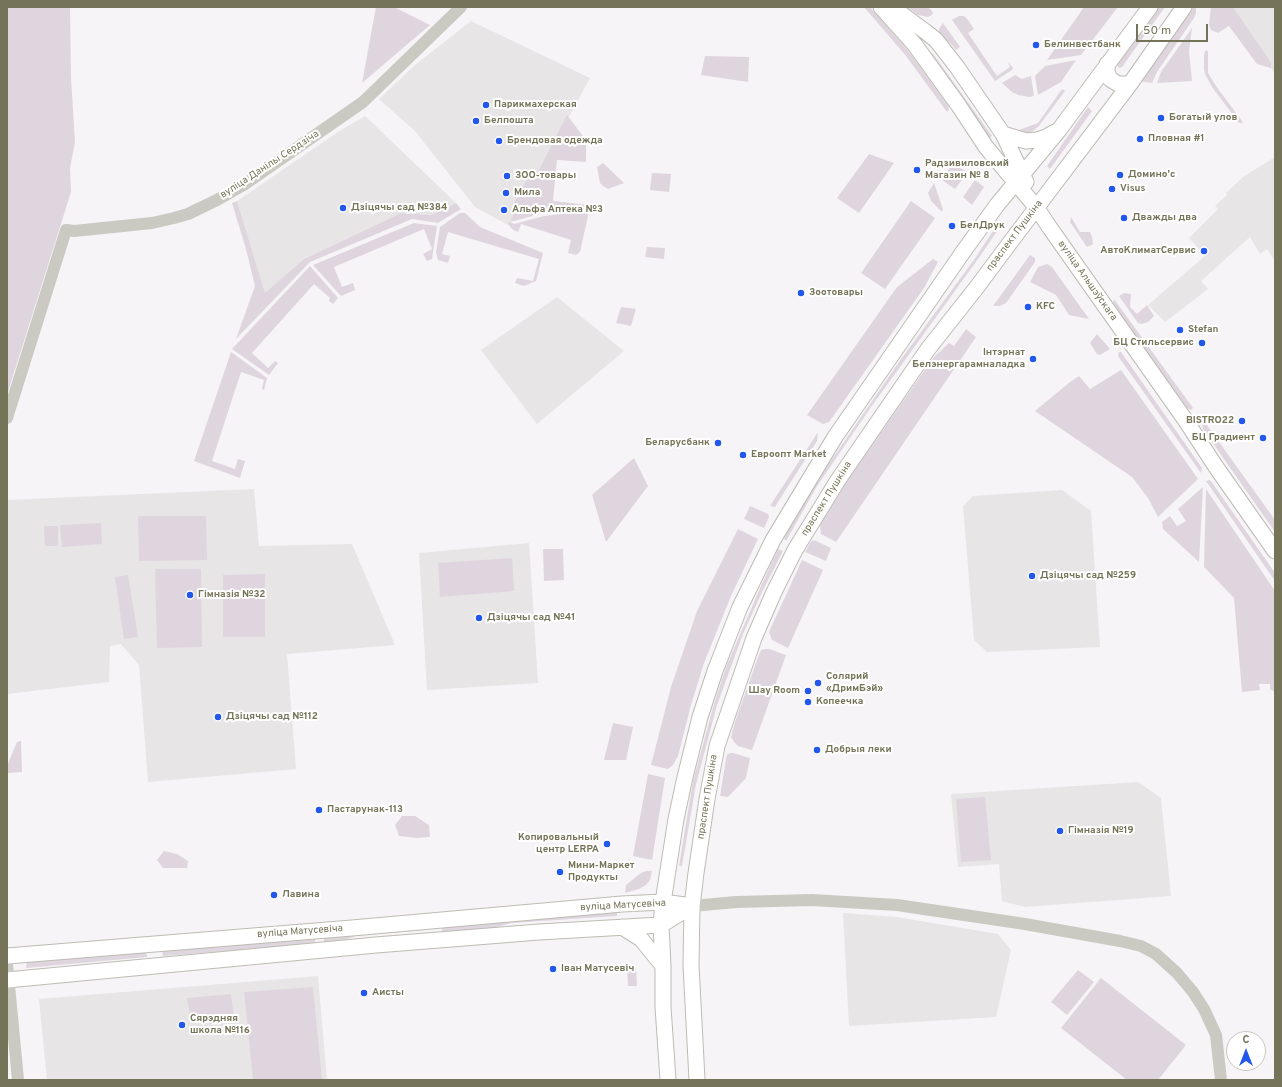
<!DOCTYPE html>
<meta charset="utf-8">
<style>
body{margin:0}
#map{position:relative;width:1282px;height:1087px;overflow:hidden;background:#f6f4f7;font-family:Overpass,sans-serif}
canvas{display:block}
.frame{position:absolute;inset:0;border:8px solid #757458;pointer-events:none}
.north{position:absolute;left:1226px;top:1031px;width:40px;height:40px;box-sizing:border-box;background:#fff;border:1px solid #c8c7bc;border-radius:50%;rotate:0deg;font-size:11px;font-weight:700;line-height:16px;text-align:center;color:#757458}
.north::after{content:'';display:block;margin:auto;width:14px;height:18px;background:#2158eb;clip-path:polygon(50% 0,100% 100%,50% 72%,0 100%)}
.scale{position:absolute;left:1136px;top:24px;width:72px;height:18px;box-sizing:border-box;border:2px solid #757458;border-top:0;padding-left:5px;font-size:12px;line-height:14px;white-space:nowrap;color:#757458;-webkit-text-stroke:3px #fff;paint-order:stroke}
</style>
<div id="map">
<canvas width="1282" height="1087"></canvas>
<div class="frame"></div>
<div class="north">С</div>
<div class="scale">50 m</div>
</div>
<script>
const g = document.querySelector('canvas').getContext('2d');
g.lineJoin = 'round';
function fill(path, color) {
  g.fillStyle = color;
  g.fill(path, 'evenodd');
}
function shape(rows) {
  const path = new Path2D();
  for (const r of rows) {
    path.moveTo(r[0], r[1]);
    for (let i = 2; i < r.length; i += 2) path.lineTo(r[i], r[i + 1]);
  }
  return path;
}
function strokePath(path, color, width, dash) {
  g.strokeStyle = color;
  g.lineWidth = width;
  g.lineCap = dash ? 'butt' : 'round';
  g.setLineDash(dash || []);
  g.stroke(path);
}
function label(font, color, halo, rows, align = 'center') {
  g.font = font + ' Overpass,sans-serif';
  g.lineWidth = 4;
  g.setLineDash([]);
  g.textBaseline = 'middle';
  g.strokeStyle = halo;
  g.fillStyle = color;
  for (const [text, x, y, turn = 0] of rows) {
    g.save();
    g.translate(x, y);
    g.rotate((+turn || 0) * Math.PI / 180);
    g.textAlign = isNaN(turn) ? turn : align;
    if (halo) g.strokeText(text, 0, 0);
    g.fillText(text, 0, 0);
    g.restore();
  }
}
const built = shape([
 [1233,7,1275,7,1275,75,1271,68,1271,62],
 [471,21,590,78,510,226,475,207,415,131,379,99,415,65],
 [365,116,456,203,432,215,401,213,304,259,265,294,237,201,338,132],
 [1275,157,1275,261,1267,249,1260,254,1250,237,1201,281,1208,289,1165,322,1148,305,1205,256,1189,238,1218,209,1215,206,1227,195,1226,193,1243,177],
 [557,297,624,351,537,424,481,350],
 [254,489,259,546,352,544,395,645,287,654,296,769,148,782,139,665,121,644,110,646,109,682,7,694,7,500],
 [1062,490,1091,511,1100,647,987,652,974,640,963,506,973,496],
 [529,543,538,683,427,690,419,553],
 [1138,782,1161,798,1171,896,1025,907,1002,901,999,864,958,867,951,794],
 [843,913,897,917,998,934,1011,950,996,1017,849,1026],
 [318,976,327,1080,47,1080,39,999]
]);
const green = shape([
 [7,7,70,7,71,78,75,142,70,168,71,192,7,395],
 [376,7,394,7,430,25,362,83],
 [864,7,870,7,910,53,948,105,949,109,947,112,906,56],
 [906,7,928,7,933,12,932,15,928,17,918,15],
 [1084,7,1118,7,1081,55,1047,60],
 [1158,7,1165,7,1122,67,1119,68,1117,65],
 [1192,7,1196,7,1196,13,1194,18,1157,72,1152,83,1138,81],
 [1211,7,1233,7,1271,62,1271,68,1257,64,1229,26,1218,33,1211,30,1209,25],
 [959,16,964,16,968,20,974,29,968,33,997,76,1010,67,1008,62,1013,68,1012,70,995,81,952,20],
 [943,23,960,47,956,50,950,43,942,37,939,33,939,29],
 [1192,28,1189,51,1192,81,1157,83,1161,72],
 [923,46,934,55,992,136,989,138,923,48],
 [1207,50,1208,52,1208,73,1216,86,1242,121,1243,123,1239,123,1212,87,1205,74,1204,69,1204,54,1205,51],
 [705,56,749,57,748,82,701,75],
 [1076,60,1061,82,1038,95,1035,76,1045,66],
 [1015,75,1022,79,1031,76,1034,96,1029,97,1018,95,1012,92,1002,83],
 [1062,89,1065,91,1039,126,1033,131,1028,134,1013,132,1038,123],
 [1088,107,1092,111,1050,169,1047,166],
 [567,115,586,140,586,162,557,160,553,201,589,205,589,209,543,213,514,221,511,220,515,211,510,210,532,171,538,172],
 [869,154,894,163,859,213,837,198],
 [603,163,624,183,608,189,603,186,600,183,597,167],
 [952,164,968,172,955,189,942,180],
 [652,173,671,174,669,192,650,190],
 [975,180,984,187,972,205,963,197],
 [934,183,943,209,942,212,931,201,928,193],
 [237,201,265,293,304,259,401,213,432,215,456,203,461,209,438,223,412,219,310,262,236,339,255,286,246,249,232,203],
 [911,201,935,218,885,289,861,273],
 [589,211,580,252,576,255,568,253,571,240,521,224,518,232,512,229,508,224,509,222,514,224,544,216],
 [460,213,465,213,480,227,543,253,536,281,524,286,515,283,517,278,533,281,539,259,448,232,442,254,450,256,448,263,438,260,436,252,440,227],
 [1071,217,1080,232,1090,232,1092,237,1093,244,1087,247,1070,222],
 [1000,220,1002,224,978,259,871,407,817,486,786,541,784,539,799,510,815,484,899,362,976,257],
 [414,223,437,226,432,259,427,261,423,254,432,249,424,229,334,267,342,287,353,283,355,290,341,296,313,265],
 [647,247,665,248,664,259,645,257],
 [1030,255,1035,258,1035,262,1006,303,1000,306,993,306],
 [933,259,938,262,924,288,829,422,823,424,807,415,897,287],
 [1047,264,1052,267,1089,319,1069,315,1056,295,1030,282,1038,267],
 [310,266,338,298,333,304,329,301,330,298,314,284,252,353,268,368,275,361,278,363,269,375,232,349],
 [1124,293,1131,294,1130,307,1137,314,1147,305,1154,316,1148,322,1142,324,1138,323,1119,296],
 [1114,299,1193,408,1191,410,1187,408,1116,309,1113,304],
 [621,307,636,309,631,326,616,323],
 [966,329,976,337,836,542,821,534,820,525,851,475,934,357,949,343,954,346],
 [1097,334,1110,349,1100,355,1097,354,1090,343],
 [231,352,267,378,264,390,262,389,264,380,241,372,212,461,235,469,238,459,245,461,240,478,194,461],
 [1119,352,1121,352,1202,468,1201,473,1118,356],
 [1121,370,1198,479,1158,517,1148,498,1132,477,1035,411,1070,382,1079,376,1090,389],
 [1204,421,1275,520,1275,532,1203,429,1202,424],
 [818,432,817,441,778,502,775,507,770,506],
 [634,458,648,486,606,542,592,495],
 [1209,480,1211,481,1275,573,1275,581,1206,481],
 [1203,487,1199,562,1163,529,1162,522,1170,516,1177,526,1186,521,1178,509],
 [1206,489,1275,591,1275,692,1270,689,1270,684,1259,684,1260,690,1242,692,1234,598,1204,567],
 [750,506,768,514,769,517,764,528,744,519],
 [138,516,206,516,207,560,139,561],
 [101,523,102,544,62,547,60,525],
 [44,526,58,526,58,546,45,546],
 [738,529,758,539,731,596,704,663,691,705,678,756,673,765,668,769,651,765,671,687,697,611],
 [813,540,816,541,831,548,826,561,805,552,810,543],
 [543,549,563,549,564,580,544,581],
 [778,549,783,551,763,590,743,634,717,705,696,784,682,866,679,866,693,781,714,704,726,667,761,586],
 [512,558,514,591,440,597,438,563],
 [802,560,823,570,788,648,772,640,769,632],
 [155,569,201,569,202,647,157,648],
 [265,574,265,637,223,637,223,575],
 [128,575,138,637,124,639,115,577],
 [765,649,769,649,786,655,752,750,738,746,734,742,731,737,735,722,757,660,761,650],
 [613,723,633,727,626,760,604,760],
 [21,741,22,772,7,773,7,766,17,742],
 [730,753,733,753,750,758,746,778,728,797,720,796,726,759,727,755],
 [648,774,665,778,652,860,633,856],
 [985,797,991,860,961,862,956,799],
 [402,816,415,816,429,825,430,837,417,838,399,836,395,825],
 [164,851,177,854,188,861,187,868,163,868,157,860],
 [646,871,652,871,650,880,646,885,639,889,625,893,626,885,641,873],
 [617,911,617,916,511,923,484,931,443,933,441,925],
 [423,927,424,930,355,936,339,942,324,943,324,937],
 [315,939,315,944,163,956,162,951,246,943],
 [146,951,147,957,26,968,27,961],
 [636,968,637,986,628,986,627,969],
 [1078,970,1094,982,1067,1015,1051,1002],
 [1101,978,1186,1045,1158,1080,1127,1080,1061,1028],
 [313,987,322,1080,253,1080,244,992],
 [231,994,234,1018,191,1022,187,998]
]);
const minor = shape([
 [7,418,66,230,74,231,152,223,174,218,188,214,217,200,245,184,363,102,461,7],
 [692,906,736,902,812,900,897,905,1025,924,1120,941,1141,946,1156,954,1177,973,1193,992,1204,1009,1216,1035,1221,1080],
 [7,964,18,1080]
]);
const major = shape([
 [881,7,915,45,959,106,986,147,1036,207,1050,228,1186,421,1216,467,1275,551],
 [892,7,926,32,936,40,957,67,1003,134,1026,182],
 [1107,64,1107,72,1110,79,1118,84,1130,84],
 [1003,134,1026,141,1037,140,1046,137,1055,132],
 [622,927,641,939,663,966],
 [7,956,352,928,622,904,663,902,692,906],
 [7,980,376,945,539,932,661,925,692,906],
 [668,1080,663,1007,663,966,661,925,663,902,676,819,685,777,700,717,715,671,740,607,773,540,835,437,963,252,997,205,1059,130,1150,7],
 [697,1080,691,965,692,906,696,873,707,799,717,746,754,638,774,592,795,550,838,480,928,349,977,287,1009,244,1130,84,1184,7]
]);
const markers = [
 [1036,45,4,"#2158eb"],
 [486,105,4,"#2158eb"],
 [1161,118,4,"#2158eb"],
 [476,121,4,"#2158eb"],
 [1140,139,4,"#2158eb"],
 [499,141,4,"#2158eb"],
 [917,170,4,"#2158eb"],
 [1120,175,4,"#2158eb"],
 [507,176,4,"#2158eb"],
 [1112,189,4,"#2158eb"],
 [506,193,4,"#2158eb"],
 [343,208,4,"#2158eb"],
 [504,210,4,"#2158eb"],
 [1124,218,4,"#2158eb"],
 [952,226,4,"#2158eb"],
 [1204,251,4,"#2158eb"],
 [801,293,4,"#2158eb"],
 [1028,307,4,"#2158eb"],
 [1180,330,4,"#2158eb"],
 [1202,343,4,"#2158eb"],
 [1033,359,4,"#2158eb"],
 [1242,421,4,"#2158eb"],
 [1263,438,4,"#2158eb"],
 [718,443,4,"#2158eb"],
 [743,455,4,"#2158eb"],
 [1032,576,4,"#2158eb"],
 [190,595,4,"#2158eb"],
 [479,618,4,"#2158eb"],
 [818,683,4,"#2158eb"],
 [808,691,4,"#2158eb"],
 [808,702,4,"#2158eb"],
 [218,717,4,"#2158eb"],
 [817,750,4,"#2158eb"],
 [319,810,4,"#2158eb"],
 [1060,831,4,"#2158eb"],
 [607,844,4,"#2158eb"],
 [560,872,4,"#2158eb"],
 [274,895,4,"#2158eb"],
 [553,969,4,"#2158eb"],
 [364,993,4,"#2158eb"],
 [182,1025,4,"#2158eb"]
];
const poiNames = [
 ["Белинвестбанк",1044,45],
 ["Парикмахерская",494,105],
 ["Богатый улов",1169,118],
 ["Белпошта",484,121],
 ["Пловная #1",1148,139],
 ["Брендовая одежда",507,141],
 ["Радзивиловский",925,164],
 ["Магазин № 8",925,176],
 ["Домино'c",1128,175],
 ["ЗОО-товары",515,176],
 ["Visus",1120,189],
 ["Мила",514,193],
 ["Дзіцячы сад №384",351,208],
 ["Альфа Аптека №3",512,210],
 ["Дважды два",1132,218],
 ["БелДрук",960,226],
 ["АвтоКлиматСервис",1196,251,"right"],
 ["Зоотовары",809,293],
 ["KFC",1036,307],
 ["Stefan",1188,330],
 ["БЦ Стильсервис",1194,343,"right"],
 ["Інтэрнат",1025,353,"right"],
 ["Белэнергарамналадка",1025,365,"right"],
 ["BISTRO22",1234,421,"right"],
 ["БЦ Градиент",1255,438,"right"],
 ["Беларусбанк",710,443,"right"],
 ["Евроопт Market",751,455],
 ["Дзіцячы сад №259",1040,576],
 ["Гімназія №32",198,595],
 ["Дзіцячы сад №41",487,618],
 ["Солярий",826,677],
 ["«ДримБэй»",826,689],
 ["Шау Room",800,691,"right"],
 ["Копеечка",816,702],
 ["Дзіцячы сад №112",226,717],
 ["Добрыя леки",825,750],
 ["Пастарунак-113",327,810],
 ["Гімназія №19",1068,831],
 ["Копировальный",599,838,"right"],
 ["центр LERPA",599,850,"right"],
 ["Мини-Маркет",568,866],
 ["Продукты",568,878],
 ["Лавина",282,895],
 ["Іван Матусевіч",561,969],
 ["Аисты",372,993],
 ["Сярэдняя",190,1019],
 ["школа №116",190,1031]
];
const streetNames = [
 ["вуліца Данілы Сердзіча",270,165,-33],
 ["праспект Пушкіна",1015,236,-53],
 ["вуліца Альшэўскага",1087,281,55],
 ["праспект Пушкіна",827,499,-58],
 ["праспект Пушкіна",708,797,-81],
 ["вуліца Матусевіча",623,906,-3],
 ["вуліца Матусевіча",300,932,-4]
];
fill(built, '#e7e5e5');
fill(green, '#dfd5de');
strokePath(major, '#bdbcb3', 17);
strokePath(minor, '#cbcac2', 12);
strokePath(major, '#fff', 15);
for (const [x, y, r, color] of markers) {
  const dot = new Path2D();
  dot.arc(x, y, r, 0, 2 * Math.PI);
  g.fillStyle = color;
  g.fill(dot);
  strokePath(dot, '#fff', 1.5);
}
label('bold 10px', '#757458', '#fff', poiNames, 'left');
label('10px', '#757458', '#fff', streetNames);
</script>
